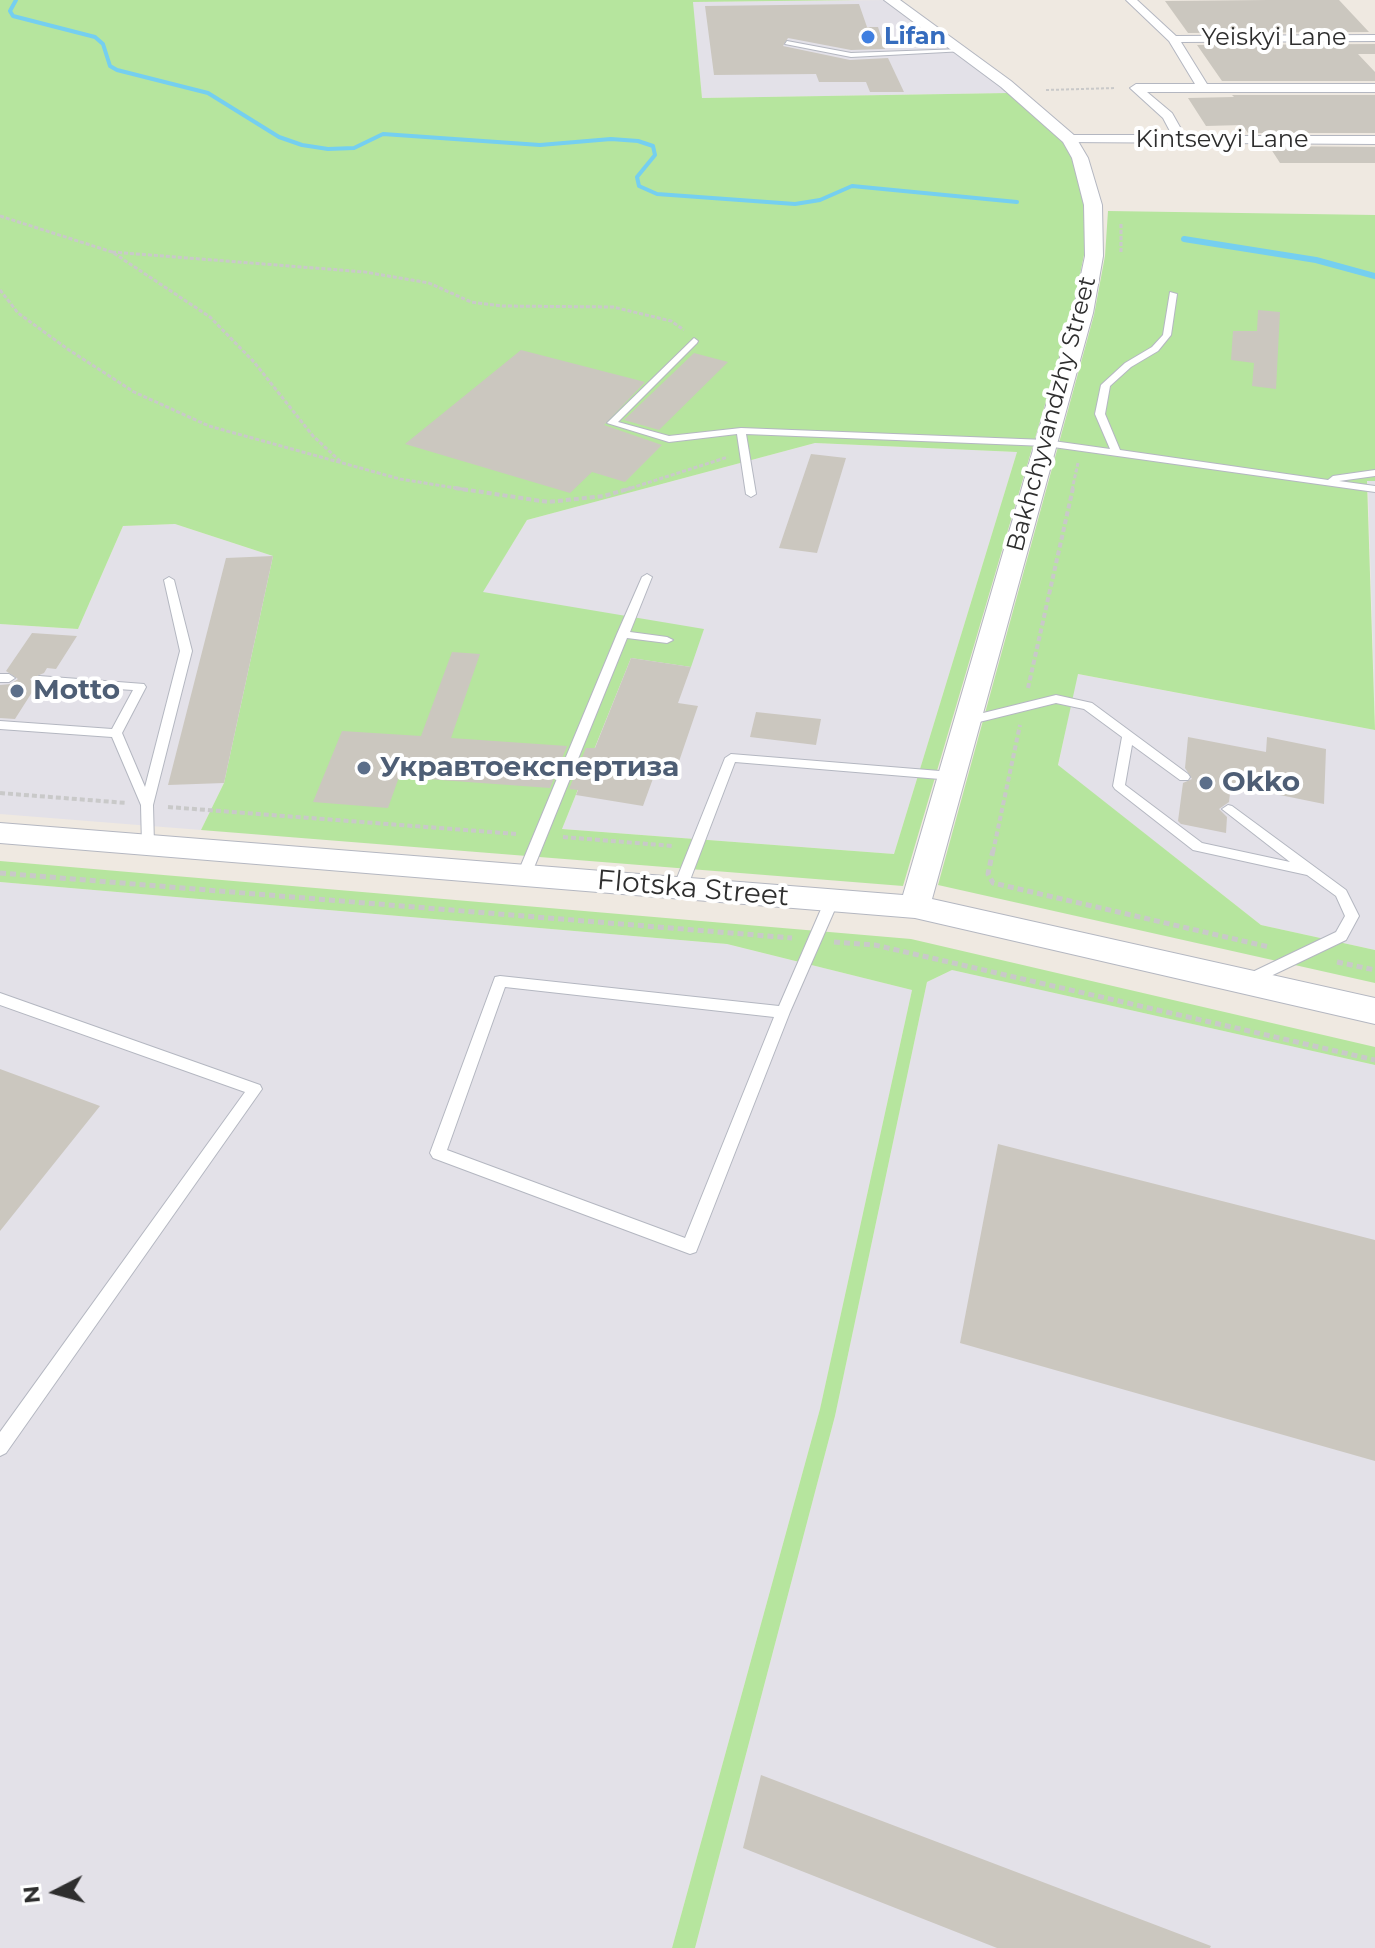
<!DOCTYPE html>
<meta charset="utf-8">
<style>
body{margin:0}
#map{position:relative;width:1375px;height:1948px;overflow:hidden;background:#efe9e1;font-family:Montserrat,sans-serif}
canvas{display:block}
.north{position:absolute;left:16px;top:1852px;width:80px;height:80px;-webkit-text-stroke:6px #fff;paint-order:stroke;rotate:264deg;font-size:22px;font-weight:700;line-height:32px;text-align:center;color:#2e2e2e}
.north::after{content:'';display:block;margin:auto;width:28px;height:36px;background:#2e2e2e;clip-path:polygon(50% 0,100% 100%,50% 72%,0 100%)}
</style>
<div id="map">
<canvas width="1375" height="1948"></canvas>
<div class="north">N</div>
</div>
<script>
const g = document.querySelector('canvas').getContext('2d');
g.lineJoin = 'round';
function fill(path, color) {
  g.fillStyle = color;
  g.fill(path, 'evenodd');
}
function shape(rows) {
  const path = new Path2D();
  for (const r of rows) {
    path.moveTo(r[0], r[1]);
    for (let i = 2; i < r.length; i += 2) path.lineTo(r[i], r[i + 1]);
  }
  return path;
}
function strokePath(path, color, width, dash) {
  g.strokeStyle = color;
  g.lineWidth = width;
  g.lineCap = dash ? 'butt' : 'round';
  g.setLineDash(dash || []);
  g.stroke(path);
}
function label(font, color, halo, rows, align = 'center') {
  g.font = font + ' Montserrat,sans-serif';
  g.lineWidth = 8;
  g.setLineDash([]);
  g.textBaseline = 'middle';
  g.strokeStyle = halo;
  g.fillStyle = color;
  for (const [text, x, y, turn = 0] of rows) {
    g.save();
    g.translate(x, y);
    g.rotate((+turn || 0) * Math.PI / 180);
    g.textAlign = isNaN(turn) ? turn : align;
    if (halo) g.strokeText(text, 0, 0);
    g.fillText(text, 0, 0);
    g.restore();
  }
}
const industrial = shape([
 [889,0,1009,93,702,98,692,2],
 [815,443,1017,452,894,854,562,829,631,658,482,592,527,520],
 [1367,480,1375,481,1375,714,1368,488],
 [175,524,273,556,224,783,201,830,0,814,0,624,78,629,123,526],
 [1077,674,1375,730,1375,950,1261,925,1058,766],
 [0,882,727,944,912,990,820,1409,672,1948,0,1948],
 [952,970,1375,1065,1375,1948,695,1948,835,1416,927,982]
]);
const green = shape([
 [0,0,860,0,693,2,702,98,1009,93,1061,139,1072,158,1084,204,1084,255,1072,313,903,886,201,830,224,783,273,556,175,524,123,526,78,629,0,624],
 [815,443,1017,452,894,854,562,829,631,658,691,667,704,629,483,592,527,520],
 [1108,211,1375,215,1375,481,1367,481,1375,730,1078,674,1058,765,1261,925,1375,950,1375,983,938,885,1094,315,1105,256],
 [0,861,911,939,1375,1047,1375,1065,952,970,927,982,835,1416,695,1948,672,1948,820,1409,912,990,727,944,0,882]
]);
const streamFar1 = shape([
 [16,0,10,11,13,16,95,37,103,44,110,66,117,70,208,93,279,137,302,145,328,149,354,148,383,134,540,145,611,139,638,141,653,146,655,155,637,177,639,186,657,194,795,204,820,200,852,186,1017,202]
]);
const stream = shape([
 [1184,239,1316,260,1375,276]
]);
const building = shape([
 [1267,0,1339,0,1369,32,1188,33,1165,1],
 [859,4,867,27,878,27,885,49,851,50,788,38,783,46,850,60,888,58,904,92,870,92,866,82,819,82,816,74,714,75,705,6],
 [1375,44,1375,54,1358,54,1375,72,1375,81,1222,81,1197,45],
 [1232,95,1375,95,1375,133,1248,133,1242,125,1206,126,1188,98,1234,97],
 [1269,146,1375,147,1375,163,1280,163],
 [1258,310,1280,312,1276,389,1252,386,1254,363,1231,360,1233,331,1257,331],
 [521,350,645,382,604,425,662,445,625,482,592,472,570,493,405,444],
 [694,353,728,362,659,430,624,420],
 [811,454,846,458,817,553,779,548],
 [273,556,224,783,168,785,226,558],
 [32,633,77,636,56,669,47,668,44,673,30,679,36,686,15,719,0,718,0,685,11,684,18,679,6,671],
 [452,652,480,654,451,738,567,746,550,788,399,777,388,808,313,802,342,731,421,736],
 [631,658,691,667,678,703,698,706,674,776,655,773,643,806,576,795,578,790,569,789,586,748,595,748],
 [756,712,821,719,816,745,750,737],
 [1188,737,1266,752,1267,737,1326,749,1324,804,1231,785,1229,802,1219,809,1227,817,1226,833,1181,824,1178,821,1183,783,1192,779,1185,768],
 [0,1069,100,1106,0,1231],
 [998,1144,1375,1240,1375,1461,960,1343],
 [761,1775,1211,1946,1210,1948,997,1948,743,1848]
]);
const pathFar3 = shape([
 [1046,90,1116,88]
]);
const pathFar2 = shape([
 [0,216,112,252,210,317,254,362,313,436,341,462],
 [1121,224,1121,254],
 [112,252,365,272,429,283,471,302,502,306,613,307,671,321,684,330],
 [0,290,18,313,69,350,134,392,209,426,400,479,468,490],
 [625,490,728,457],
 [1072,490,1078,463]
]);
const pathFar1 = shape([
 [455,488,548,502,604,496,631,488],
 [1028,688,1073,488],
 [0,793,127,803],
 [168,807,517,834],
 [563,837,673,846],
 [993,852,1020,725]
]);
const path = shape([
 [993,850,988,874,993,883,1269,947],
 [0,873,792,938],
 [834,942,875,945,1375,1060],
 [1337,962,1375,970]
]);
const service = shape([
 [787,41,851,53,962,49,965,51,851,57,785,44,787,41],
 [1170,292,1177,294,1171,335,1158,351,1131,367,1110,386,1105,414,1120,450,1328,480,1333,476,1375,470,1375,476,1339,481,1375,486,1375,492,1046,446,746,434,756,494,751,497,746,494,737,434,669,442,607,423,694,338,698,341,697,343,618,422,669,436,741,428,1046,440,1110,449,1095,414,1101,385,1125,363,1152,347,1163,335,1170,292],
 [647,574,652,577,630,632,667,637,673,640,667,643,627,638,531,875,524,880,519,878,517,875,617,634,642,577,647,574],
 [169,577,174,580,192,651,153,805,154,845,148,850,142,845,141,805,112,737,0,729,0,721,112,729,133,690,39,684,33,680,39,676,144,684,146,687,122,733,145,787,180,651,164,580,169,577],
 [0,674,9,674,15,678,9,682,0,682,0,674],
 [1056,695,1092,703,1188,774,1190,777,1188,780,1180,780,1132,745,1125,785,1202,843,1290,862,1222,809,1228,805,1232,806,1346,890,1359,916,1346,940,1254,984,1244,984,1242,980,1244,976,1336,932,1345,916,1336,896,1307,875,1193,850,1115,789,1113,786,1122,737,1084,709,1056,703,967,725,961,721,967,717,1056,695],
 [731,754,952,772,958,776,952,780,735,762,687,888,680,893,675,891,673,888,725,758,731,754],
 [832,895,839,900,790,1012,696,1252,690,1254,433,1158,430,1153,495,977,500,976,779,1006,825,900,832,895],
 [505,987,774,1017,685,1238,447,1150,505,987],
 [0,993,260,1085,262,1089,6,1453,0,1456,0,1432,245,1092,0,1005,0,993]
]);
const minor = shape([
 [1126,0,1137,0,1176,36,1375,35,1375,41,1181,42,1207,84,1375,84,1375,92,1147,92,1172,113,1185,136,1375,136,1375,144,1064,142,1063,139,1069,135,1172,135,1163,118,1130,88,1136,84,1195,84,1169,41,1126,0]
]);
const tertiary = shape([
 [884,0,900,0,1011,81,1075,136,1088,158,1102,205,1103,256,1093,313,932,899,1375,998,1375,1024,915,918,0,843,0,823,903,895,1073,313,1085,256,1084,205,1072,158,1063,142,1001,87,884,0]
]);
const markers = [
 [868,37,8,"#3f7fe0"],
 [17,691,8,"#5c6f8a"],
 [364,768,8,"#5c6f8a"],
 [1206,783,8,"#5c6f8a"]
];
const farShopnames = [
 ["Lifan",884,37]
];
const farStreetnames = [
 ["Yeiskyi Lane",1274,38],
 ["Kintsevyi Lane",1222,140],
 ["Bakhchyvandzhy Street",1052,414,-75]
];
const serviceNames = [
 ["Motto",33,691],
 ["Укравтоекспертиза",380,768],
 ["Okko",1222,783]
];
const streetNames = [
 ["Flotska Street",693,889,5]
];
fill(industrial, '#e3e1e8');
fill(green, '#b6e59e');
strokePath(streamFar1, '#75cff0', 4);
strokePath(stream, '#75cff0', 6);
fill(building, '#cbc7bf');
strokePath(service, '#b4b7c1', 2);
strokePath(minor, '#b4b7c1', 2);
strokePath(tertiary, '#b4b7c1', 2);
strokePath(pathFar3, '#c9c9c9', 2, [3, 2]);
strokePath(pathFar2, '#c9c9c9', 3, [4, 2]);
strokePath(pathFar1, '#c9c9c9', 4, [5, 3]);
strokePath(path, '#c9c9c9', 5, [6, 4]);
fill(service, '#fff');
fill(minor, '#fff');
fill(tertiary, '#fff');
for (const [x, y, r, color] of markers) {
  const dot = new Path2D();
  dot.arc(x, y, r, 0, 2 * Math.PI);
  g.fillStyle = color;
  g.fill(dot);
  strokePath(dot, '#fff', 3);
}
label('bold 24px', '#366cbe', '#fff', farShopnames, 'left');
label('24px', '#2e2e2e', '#fff', farStreetnames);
label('bold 28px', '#4e5e75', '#fff', serviceNames, 'left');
label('28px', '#2e2e2e', '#fff', streetNames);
</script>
